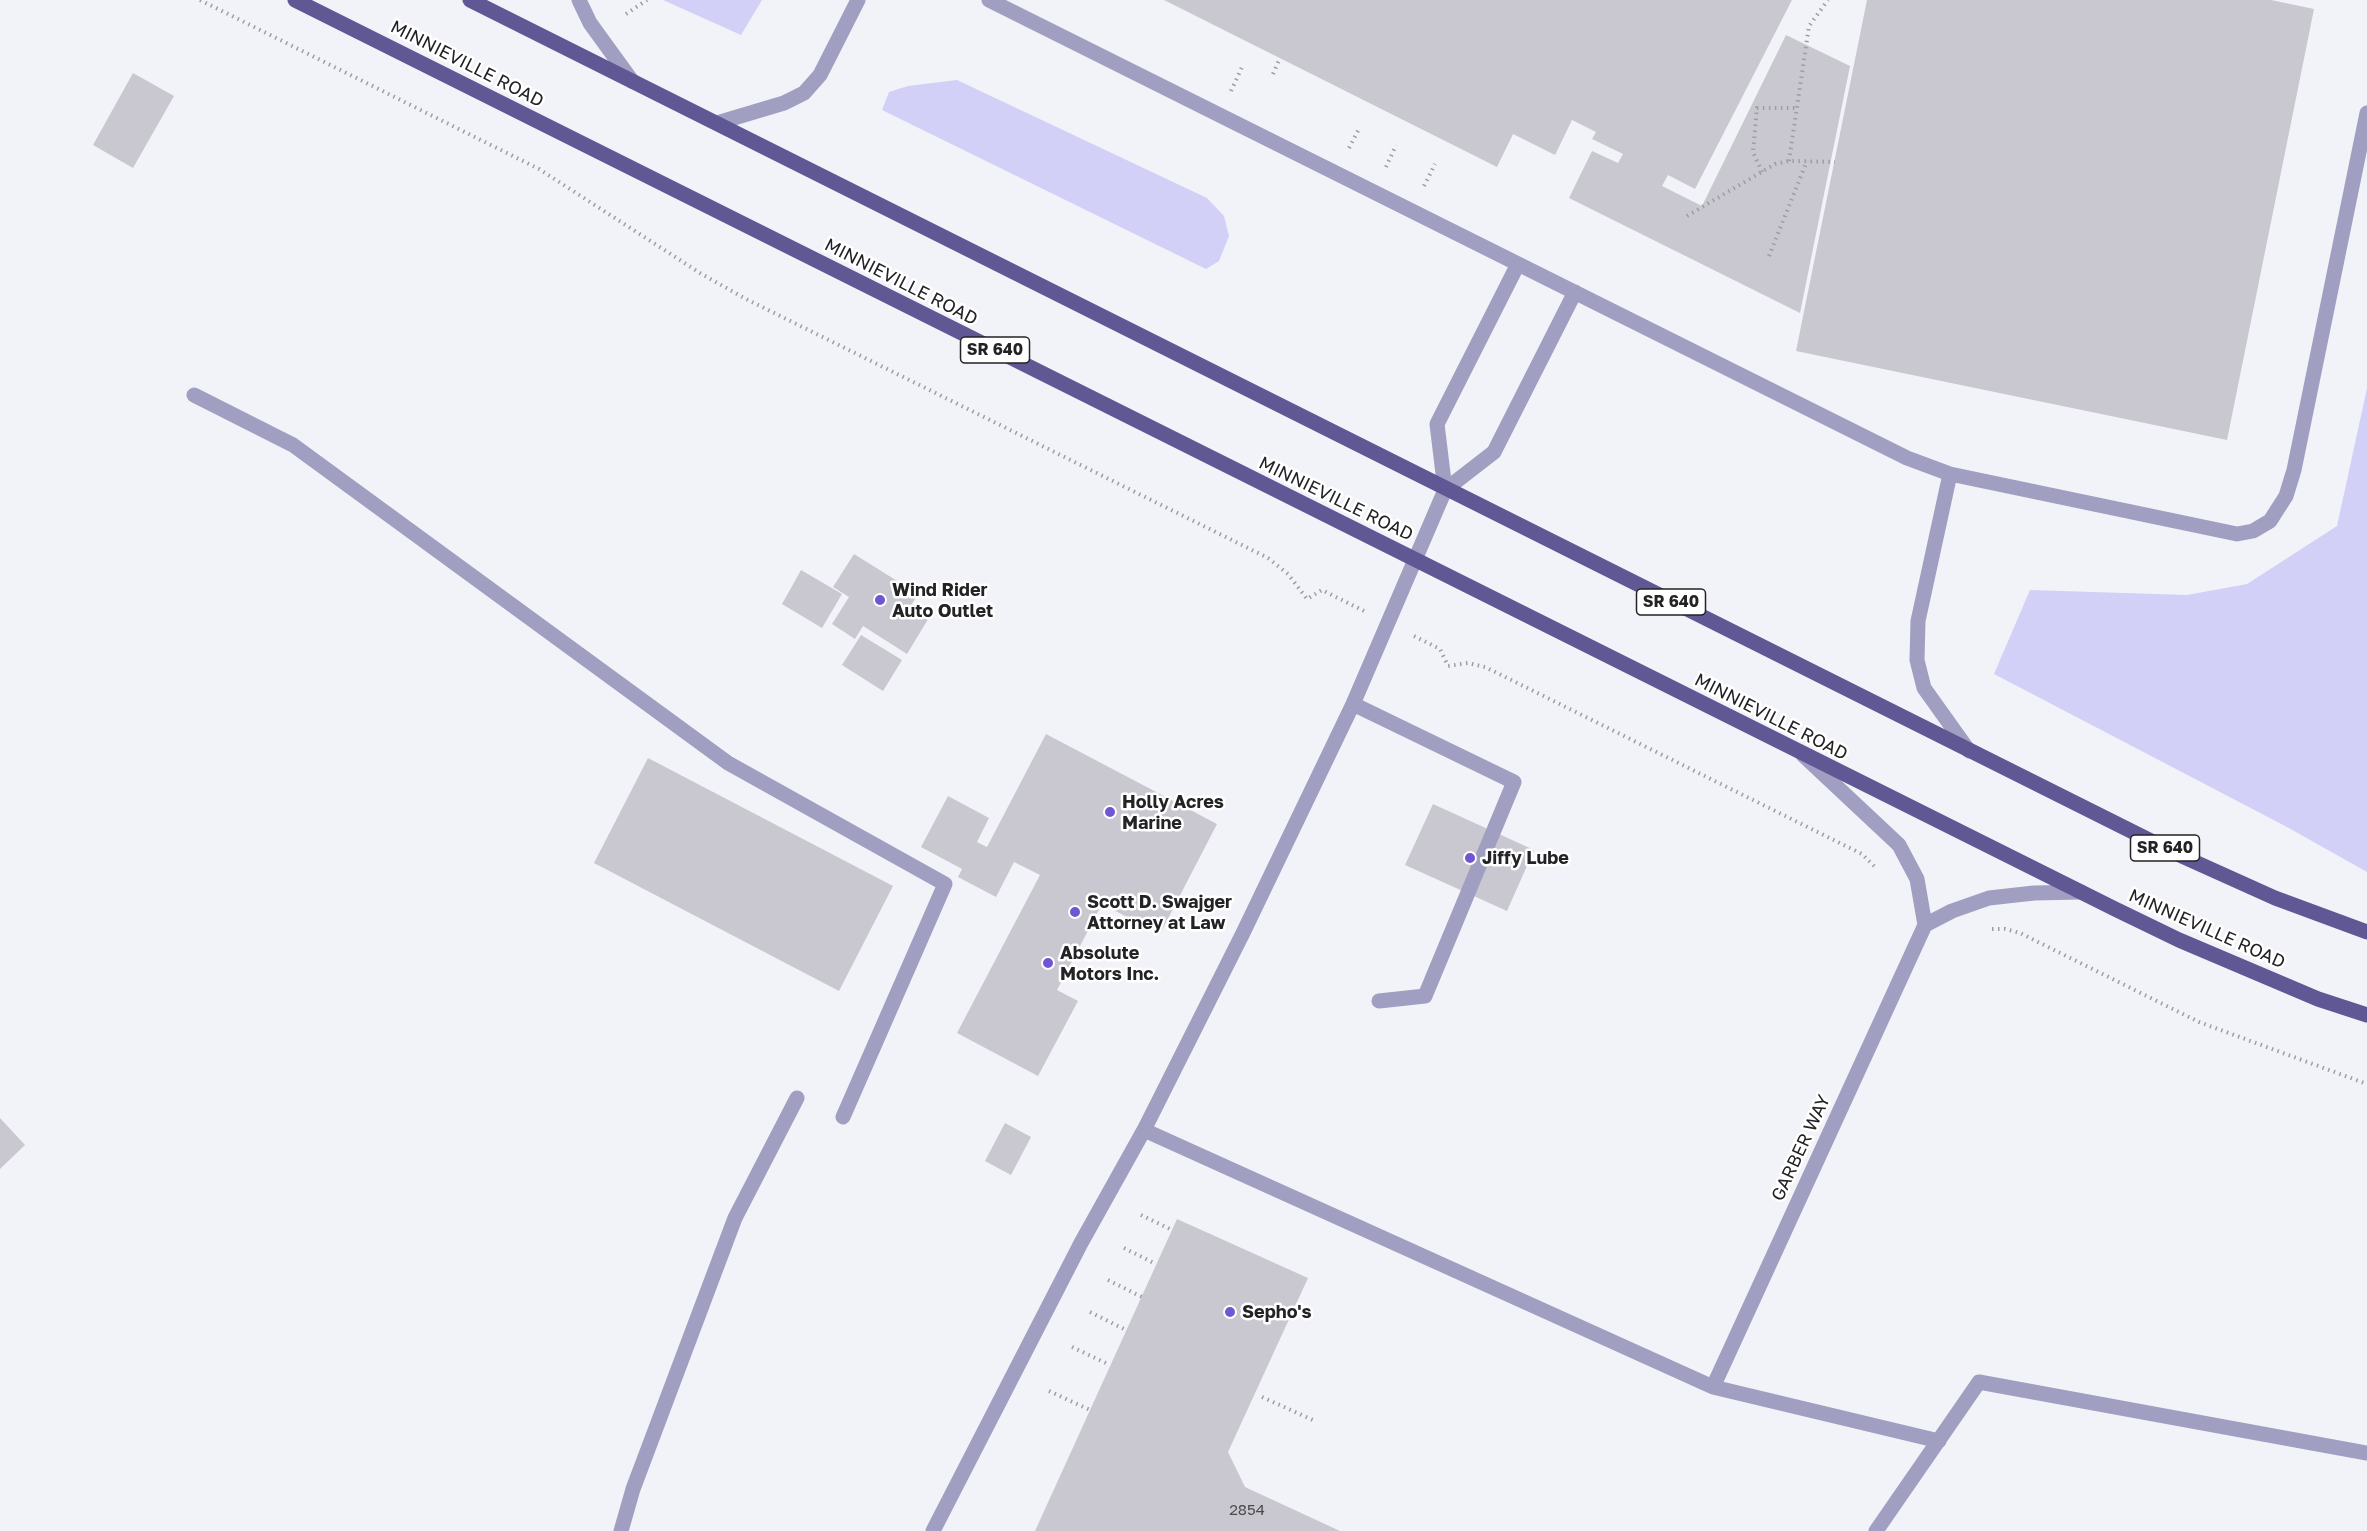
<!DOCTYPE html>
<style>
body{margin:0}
canvas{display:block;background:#f2f2f9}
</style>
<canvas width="2367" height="1531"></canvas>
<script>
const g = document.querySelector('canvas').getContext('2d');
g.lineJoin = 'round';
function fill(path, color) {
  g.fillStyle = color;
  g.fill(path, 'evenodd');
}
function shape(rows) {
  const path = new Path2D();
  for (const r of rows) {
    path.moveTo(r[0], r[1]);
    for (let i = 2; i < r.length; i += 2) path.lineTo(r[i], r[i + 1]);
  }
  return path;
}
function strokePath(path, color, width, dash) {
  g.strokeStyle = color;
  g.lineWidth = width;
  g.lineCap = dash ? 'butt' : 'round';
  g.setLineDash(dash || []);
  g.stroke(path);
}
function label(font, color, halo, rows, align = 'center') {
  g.font = font + ' "Golos Text",sans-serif';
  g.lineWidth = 5;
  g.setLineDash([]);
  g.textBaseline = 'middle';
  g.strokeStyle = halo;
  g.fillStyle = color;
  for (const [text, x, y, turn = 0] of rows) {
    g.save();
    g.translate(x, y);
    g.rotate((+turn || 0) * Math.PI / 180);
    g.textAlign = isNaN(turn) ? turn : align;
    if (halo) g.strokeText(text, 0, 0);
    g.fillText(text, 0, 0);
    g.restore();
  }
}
const green = shape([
 [663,0,762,0,741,35],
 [957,80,1207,198,1224,216,1229,236,1219,261,1206,269,882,110,889,92,908,86],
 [2367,388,2367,872,2287,827,1994,674,2030,590,2187,595,2247,584,2337,526]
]);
const building = shape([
 [1164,0,1792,0,1695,189,1668,175,1662,186,1702,206,1786,35,1850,66,1800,313,1569,198,1592,151,1618,163,1623,154,1592,139,1596,132,1572,120,1555,155,1513,134,1497,167],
 [1867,0,2271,0,2314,9,2227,440,1796,351],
 [133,73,174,96,133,168,93,145],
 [854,554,918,594,912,604,930,616,907,654,863,626,855,639,832,624,849,597,833,587],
 [801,570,842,594,822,628,782,604],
 [861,635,902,660,883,691,842,665],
 [1046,734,1217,824,1160,934,1102,904,1057,990,1078,1001,1038,1076,957,1033,1040,875,1014,862,996,897,958,877,962,869,921,847,948,796,989,818,977,842,987,847],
 [648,758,893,886,839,991,594,863],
 [1433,804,1534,850,1507,911,1405,865],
 [0,1118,25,1145,0,1169],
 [1005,1123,1031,1137,1011,1175,985,1161],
 [1177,1219,1308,1278,1228,1452,1245,1487,1340,1531,1035,1531]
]);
const path = shape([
 [200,0,539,169,700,273,744,298,1268,558,1288,574,1307,599,1322,590,1364,611],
 [626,14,647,0],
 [1273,74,1280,58],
 [1231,91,1242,67],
 [1349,148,1360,127],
 [1789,161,1809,26,1828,0],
 [1386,167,1396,145],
 [1762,172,1753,152,1757,108,1796,108],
 [1424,186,1435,164],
 [1687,216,1775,164,1789,161,1835,162],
 [1769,256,1807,161],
 [1414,636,1440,649,1448,666,1468,663,1485,667,1862,854,1876,868],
 [1992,929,2005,929,2020,933,2199,1022,2367,1084],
 [1141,1215,1172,1230],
 [1124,1248,1156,1264],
 [1108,1280,1142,1297],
 [1090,1312,1126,1330],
 [1072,1347,1110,1365],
 [1049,1391,1090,1410],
 [1262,1397,1315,1421]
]);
const minor = shape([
 [579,0,590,23,632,81],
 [989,0,1907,458,1950,474,2237,534,2253,531,2270,521,2286,496,2294,470,2367,113],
 [717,123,784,103,804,93,820,75,858,0],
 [194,395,293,445,728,763,945,884,843,1117],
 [1950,474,1918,621,1917,660,1924,688,1969,751],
 [1445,490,1437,424,1518,264],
 [1353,704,1514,782,1425,996,1379,1001],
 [1925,925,1952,911,1989,898,2034,893,2081,892],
 [1144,1130,1713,1387,1939,1441],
 [1713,1387,1925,925,1917,879,1899,845,1803,755],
 [621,1531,633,1489,735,1218,797,1098],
 [933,1531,1081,1243,1144,1130,1243,933,1353,704,1445,490,1494,452,1575,292],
 [1876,1531,1979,1382,2367,1453]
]);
const major = shape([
 [295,0,2115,909,2179,940,2318,999,2367,1015],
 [470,0,2175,853,2275,898,2367,932]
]);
const markers = [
 [880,600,6,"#7057d1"],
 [1110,812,6,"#7057d1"],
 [1470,858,6,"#7057d1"],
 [1075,912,6,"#7057d1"],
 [1048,963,6,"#7057d1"],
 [1230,1312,6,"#7057d1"]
];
const numberNames = [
 ["2854",1247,1510]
];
const shields = [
 [995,350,69],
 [1671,602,69],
 [2165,848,69]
];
const shieldNames = [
 ["SR 640",995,350],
 ["SR 640",1671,602],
 ["SR 640",2165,848]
];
const streetNames = [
 ["MINNIEVILLE ROAD",467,64,27],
 ["MINNIEVILLE ROAD",901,282,27],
 ["MINNIEVILLE ROAD",1336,499,26],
 ["MINNIEVILLE ROAD",1771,717,27],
 ["MINNIEVILLE ROAD",2207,929,24],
 ["GARBER WAY",1801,1148,-65]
];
const poiNames = [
 ["Wind Rider",892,590],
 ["Auto Outlet",892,611],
 ["Holly Acres",1122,802],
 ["Marine",1122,823],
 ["Jiffy Lube",1482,858],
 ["Scott D. Swajger",1087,902],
 ["Attorney at Law",1087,923],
 ["Absolute",1060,953],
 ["Motors Inc.",1060,974],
 ["Sepho's",1242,1312]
];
fill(green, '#d3d0f8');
fill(building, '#c9c8d0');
strokePath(path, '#9d9da2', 4, [1.5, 4.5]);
strokePath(minor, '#a19fc1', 15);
strokePath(major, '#605894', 15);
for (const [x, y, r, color] of markers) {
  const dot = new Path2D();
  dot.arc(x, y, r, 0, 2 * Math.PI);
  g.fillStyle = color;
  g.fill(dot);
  strokePath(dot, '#fff', 2);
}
label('15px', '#4c4c50', null, numberNames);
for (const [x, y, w] of shields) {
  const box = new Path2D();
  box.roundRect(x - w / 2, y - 13, w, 26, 4.5);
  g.fillStyle = '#fff';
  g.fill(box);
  strokePath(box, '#232325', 1.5);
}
label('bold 16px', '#232325', null, shieldNames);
label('18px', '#232325', '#fff', streetNames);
label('bold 18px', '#232325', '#fff', poiNames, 'left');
</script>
